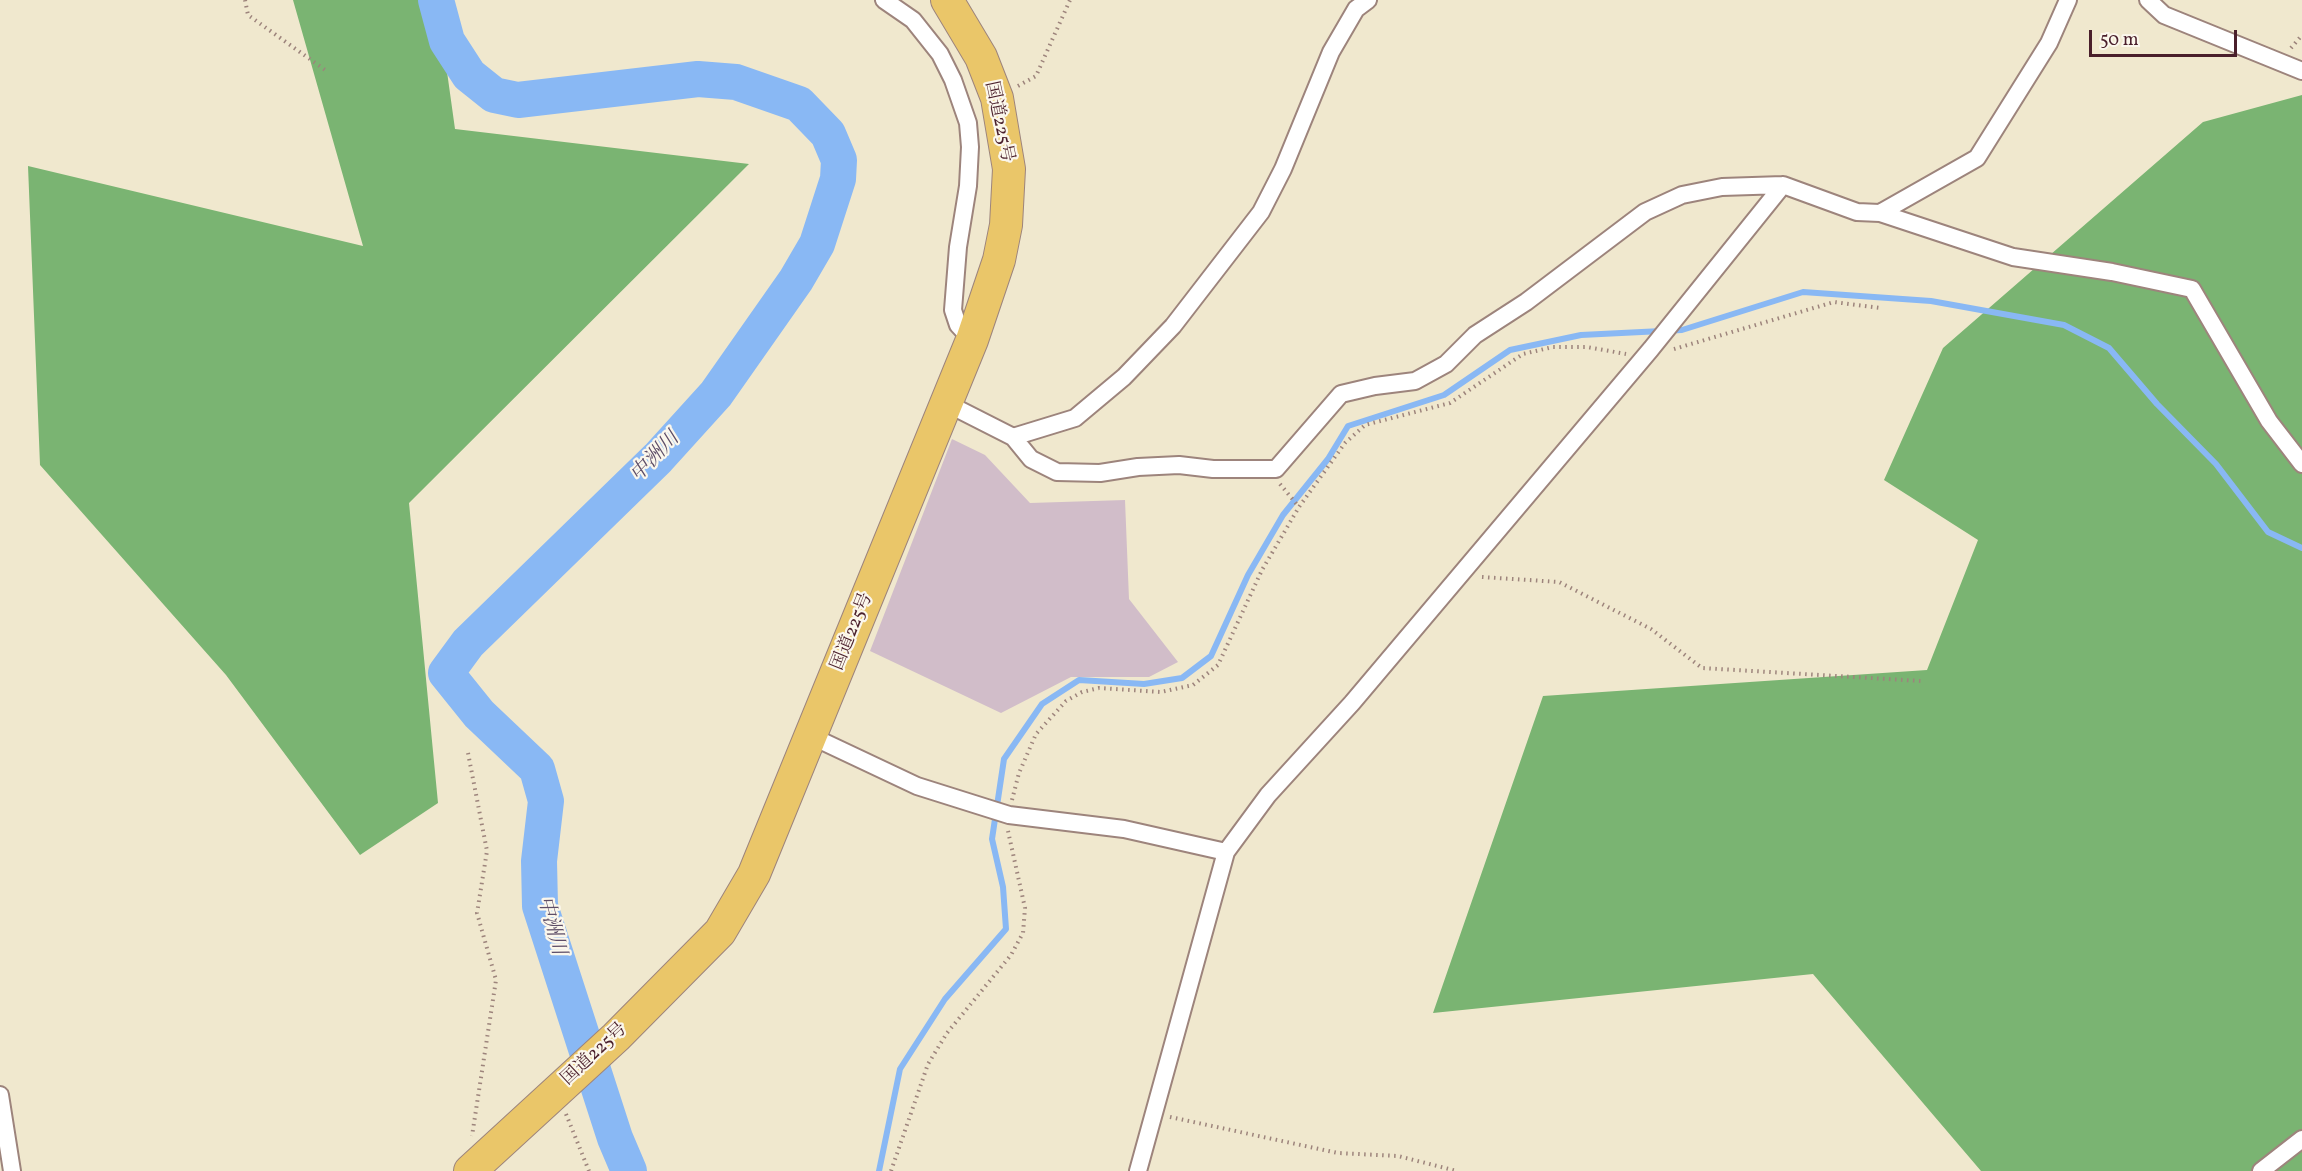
<!DOCTYPE html>
<meta charset="utf-8">
<style>
body{margin:0}
#map{position:relative;width:2302px;height:1171px;overflow:hidden;background:#f0e8ce;font-family:Vollkorn,serif}
canvas{display:block}
.scale{position:absolute;left:2089px;top:30px;width:148px;height:27px;box-sizing:border-box;border:3px solid #4a1f2b;border-top:0;padding-left:8px;font-size:18px;line-height:21px;white-space:nowrap;color:#4a1f2b;-webkit-text-stroke:4px #fbf7ec;paint-order:stroke}
</style>
<div id="map">
<canvas width="2302" height="1171"></canvas>
<div class="scale">50 m</div>
</div>
<script>
const g = document.querySelector('canvas').getContext('2d');
g.lineJoin = 'round';
function fill(path, color) {
  g.fillStyle = color;
  g.fill(path, 'evenodd');
}
function shape(rows) {
  const path = new Path2D();
  for (const r of rows) {
    path.moveTo(r[0], r[1]);
    for (let i = 2; i < r.length; i += 2) path.lineTo(r[i], r[i + 1]);
  }
  return path;
}
function strokePath(path, color, width, dash) {
  g.strokeStyle = color;
  g.lineWidth = width;
  g.lineCap = dash ? 'butt' : 'round';
  g.setLineDash(dash || []);
  g.stroke(path);
}
function label(font, color, halo, rows, align = 'center') {
  g.font = font + ' Vollkorn,"Noto Serif JP",serif';
  g.lineWidth = 4.5;
  g.setLineDash([]);
  g.textBaseline = 'middle';
  g.strokeStyle = halo;
  g.fillStyle = color;
  for (const [text, x, y, turn = 0] of rows) {
    g.save();
    g.translate(x, y);
    g.rotate((+turn || 0) * Math.PI / 180);
    g.textAlign = isNaN(turn) ? turn : align;
    if (halo) g.strokeText(text, 0, 0);
    g.fillText(text, 0, 0);
    g.restore();
  }
}
const industrial = shape([
 [952,439,985,455,1030,503,1125,500,1129,599,1178,662,1149,677,1071,677,1001,713,870,651]
]);
const forest = shape([
 [293,0,437,0,455,129,749,164,409,503,438,803,360,855,226,675,40,465,28,166,363,246],
 [2302,95,2302,1171,1981,1171,1813,974,1433,1013,1543,696,1927,670,1978,540,1884,480,1943,348,2203,122]
]);
const stream = shape([
 [879,1171,900,1069,945,999,1006,929,1003,887,992,839,1004,759,1042,704,1079,680,1144,684,1182,678,1211,656,1248,575,1283,515,1328,459,1348,426,1444,395,1510,350,1581,335,1682,330,1803,292,1931,301,2064,325,2109,348,2157,404,2216,464,2268,532,2302,548]
]);
const river = shape([
 [436,0,447,41,469,75,494,95,518,100,698,79,736,82,799,104,828,134,839,160,838,179,817,244,796,280,716,394,658,458,468,643,446,673,479,714,537,769,546,801,539,861,540,906,615,1138,629,1171]
]);
const path = shape([
 [245,0,248,15,328,72],
 [2291,48,2302,35],
 [1018,86,1036,76,1070,0],
 [1674,349,1834,302,1880,308],
 [1280,484,1299,507],
 [1482,577,1559,582,1651,629,1702,668,1921,681],
 [468,753,487,851,477,913,496,980,472,1136],
 [1012,800,1019,773,1036,734,1066,701,1082,692,1099,688,1161,692,1193,685,1218,665,1262,570,1299,507,1345,443,1365,425,1450,403,1523,354,1553,347,1587,347,1626,354],
 [566,1114,589,1171],
 [1170,1117,1338,1153,1398,1156,1457,1171],
 [891,1171,928,1064,947,1033,1011,955,1023,933,1025,908,1008,831]
]);
const street = shape([
 [884,0,913,20,940,54,953,80,968,123,970,147,968,186,958,247,953,310,958,325,972,340],
 [2148,0,2164,15,2302,71],
 [1880,213,1977,158,2049,43,2068,0],
 [946,403,1013,437,1075,418,1124,377,1173,326,1261,212,1283,169,1331,52,1356,9,1368,0],
 [1013,437,1031,459,1057,472,1100,473,1138,467,1179,465,1213,469,1276,469,1341,394,1375,386,1415,381,1446,364,1475,335,1526,302,1645,212,1682,195,1722,187,1783,185,1857,212,1880,213,2013,257,2112,272,2192,289,2269,421,2302,464],
 [811,736,917,786,1009,815,1124,829,1226,852],
 [0,1095,12,1171],
 [1138,1171,1226,852,1268,795,1352,703,1651,349,1783,185],
 [2261,1171,2302,1139]
]);
const highway = shape([
 [470,1171,616,1037,720,932,754,874,972,340,999,260,1006,225,1009,169,997,98,981,57,947,0]
]);
const streetNames = [
 ["国道225号",998,122,78],
 ["国道225号",853,632,-68],
 ["国道225号",595,1055,-43]
];
const waterNames = [
 ["中洲川",656,458,-46],
 ["中洲川",550,926,75]
];
fill(industrial, '#d1bdc9');
fill(forest, '#7ab472');
strokePath(stream, '#89b8f4', 6);
strokePath(river, '#89b8f4', 36);
strokePath(street, '#9d847c', 20);
strokePath(highway, '#9d847c', 34);
strokePath(path, '#9d847c', 4, [1.5, 4.5]);
strokePath(street, '#fff', 16);
strokePath(highway, '#eac669', 32);
label('18px', '#4a1f2b', '#fbf7ec', streetNames);
label('italic 20px', '#5d4d67', '#fbf7ec', waterNames);
</script>
